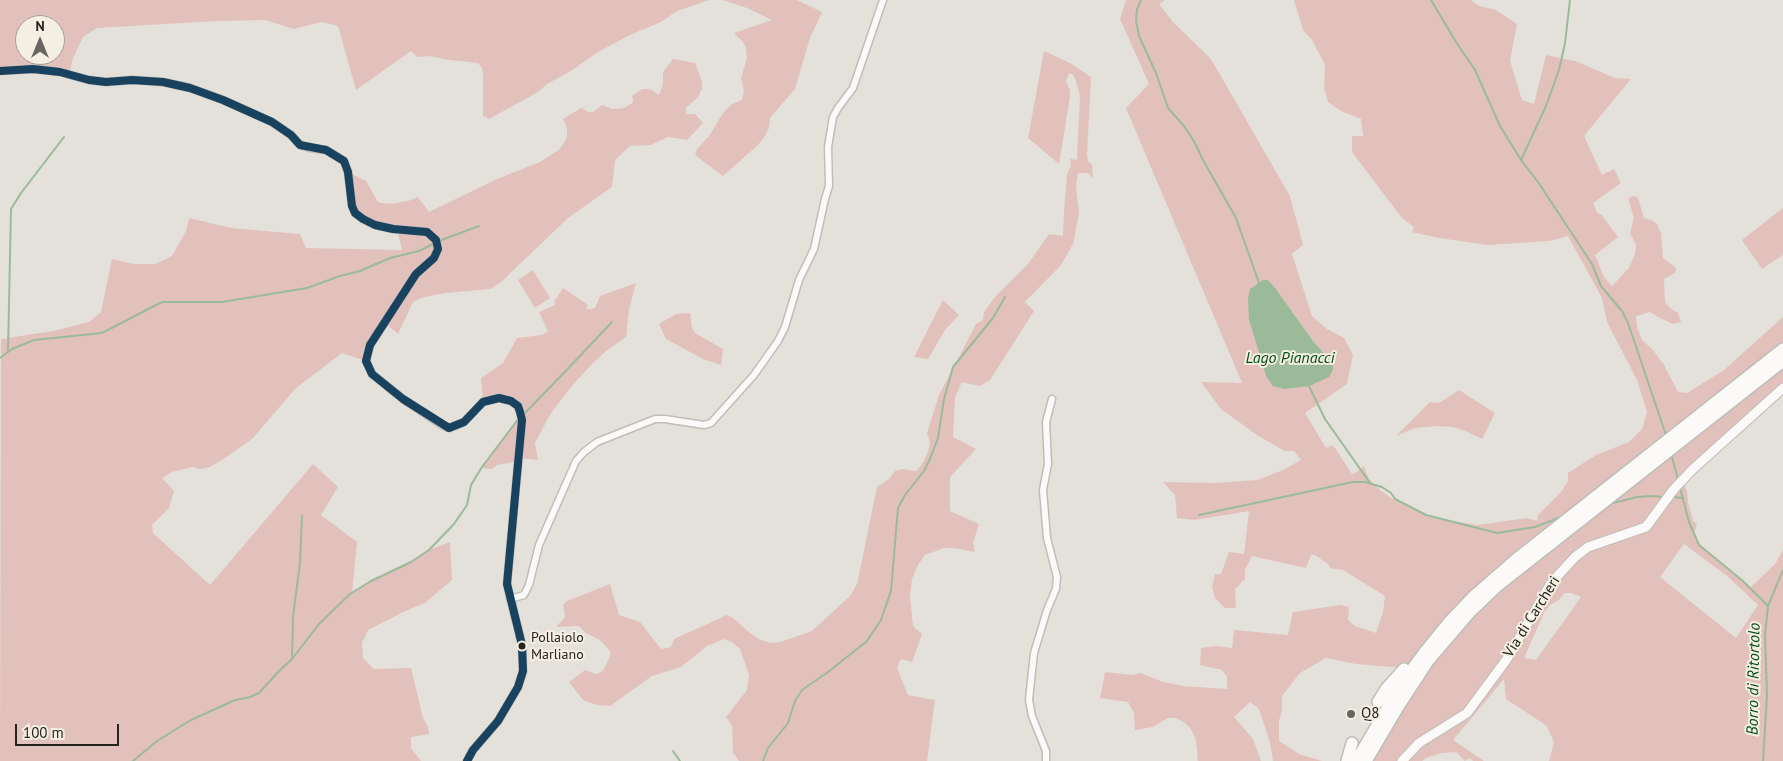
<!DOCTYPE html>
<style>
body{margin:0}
#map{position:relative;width:1783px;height:761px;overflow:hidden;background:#e4e1da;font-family:"PT Sans",sans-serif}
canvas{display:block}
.north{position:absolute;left:15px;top:15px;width:50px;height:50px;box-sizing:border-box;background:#f5efe3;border:1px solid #a29d94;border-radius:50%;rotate:0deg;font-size:14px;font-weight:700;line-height:20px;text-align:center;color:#25231e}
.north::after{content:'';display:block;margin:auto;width:18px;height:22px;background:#686660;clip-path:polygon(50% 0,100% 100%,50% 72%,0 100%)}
.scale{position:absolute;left:15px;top:724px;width:104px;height:22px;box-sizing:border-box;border:2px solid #25231e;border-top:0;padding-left:6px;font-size:15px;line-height:18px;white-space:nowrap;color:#25231e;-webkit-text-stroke:4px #f5efe3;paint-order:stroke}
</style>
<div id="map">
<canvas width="1783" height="761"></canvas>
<div class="north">N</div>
<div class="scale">100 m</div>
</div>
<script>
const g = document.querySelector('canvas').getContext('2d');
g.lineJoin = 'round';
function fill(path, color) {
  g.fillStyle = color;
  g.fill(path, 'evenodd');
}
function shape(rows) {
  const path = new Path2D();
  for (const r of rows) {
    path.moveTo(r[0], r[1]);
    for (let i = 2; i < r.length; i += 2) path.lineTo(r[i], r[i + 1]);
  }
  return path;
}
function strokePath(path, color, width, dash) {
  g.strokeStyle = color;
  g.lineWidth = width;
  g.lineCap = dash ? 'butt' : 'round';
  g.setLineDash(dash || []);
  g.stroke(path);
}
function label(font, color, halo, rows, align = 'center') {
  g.font = font + ' "PT Sans",sans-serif';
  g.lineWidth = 4;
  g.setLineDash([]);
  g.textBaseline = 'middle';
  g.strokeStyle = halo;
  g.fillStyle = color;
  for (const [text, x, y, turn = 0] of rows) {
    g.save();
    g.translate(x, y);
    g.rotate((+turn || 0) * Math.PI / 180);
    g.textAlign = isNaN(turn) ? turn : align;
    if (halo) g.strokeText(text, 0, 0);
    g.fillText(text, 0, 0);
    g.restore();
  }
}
const green = shape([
 [0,0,709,0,677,11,661,22,630,35,598,52,571,71,547,84,538,92,489,119,483,116,483,74,482,68,478,63,449,60,429,56,417,57,411,51,356,90,338,26,321,22,294,29,265,20,217,21,97,28,83,37,73,58,69,74,60,72,0,71],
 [25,25,55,25,55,55,25,55],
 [723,0,797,0,822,12,810,38,795,89,770,118,769,128,765,136,758,145,723,176,695,155,697,149,709,136,723,113,732,104,742,100,744,91,741,78,747,58,746,48,743,42,734,33,772,20,747,8],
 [1126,0,1165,0,1159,4,1173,22,1211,59,1290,196,1303,245,1292,254,1312,316,1327,329,1344,338,1353,355,1347,384,1305,413,1326,448,1333,445,1352,474,1357,472,1364,466,1369,479,1380,490,1391,498,1428,517,1477,525,1527,518,1537,521,1538,515,1561,492,1568,481,1568,473,1596,455,1629,442,1642,429,1647,412,1637,380,1607,322,1602,298,1568,236,1550,241,1487,245,1439,238,1412,232,1414,227,1402,218,1352,152,1352,136,1363,136,1361,119,1341,111,1328,102,1324,88,1325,65,1312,40,1303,30,1294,0,1471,0,1479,6,1496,10,1517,24,1510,61,1522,100,1534,104,1546,55,1575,61,1615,78,1631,79,1584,136,1602,175,1614,169,1621,183,1593,203,1598,214,1601,214,1618,237,1595,255,1604,277,1612,286,1629,268,1635,254,1636,245,1630,233,1634,218,1628,198,1634,196,1638,198,1644,218,1651,220,1657,224,1661,233,1663,258,1676,268,1675,273,1664,279,1665,302,1670,308,1678,313,1681,322,1673,324,1660,318,1650,312,1636,316,1637,327,1642,340,1653,350,1664,365,1678,392,1687,393,1724,370,1783,317,1783,349,1443,621,1405,668,1356,664,1326,658,1300,673,1282,696,1282,710,1279,721,1279,741,1299,754,1322,761,1273,761,1270,743,1259,709,1250,702,1234,717,1253,739,1261,761,1198,761,1196,740,1191,729,1185,723,1175,718,1168,718,1153,727,1135,730,1134,713,1128,702,1100,698,1105,672,1133,675,1140,673,1163,682,1183,686,1227,689,1227,677,1222,670,1200,665,1201,648,1218,646,1232,648,1234,630,1288,635,1293,612,1340,605,1349,607,1348,620,1355,626,1376,633,1383,612,1385,596,1343,570,1330,568,1328,564,1315,555,1311,555,1306,568,1252,556,1245,570,1245,579,1235,589,1236,608,1225,608,1215,598,1212,587,1215,574,1221,574,1229,552,1244,554,1249,511,1195,520,1177,518,1175,495,1163,482,1216,483,1257,480,1283,470,1301,460,1294,451,1285,451,1257,435,1221,409,1201,382,1242,383,1126,108,1149,84,1120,19],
 [1276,289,1313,341,1333,363,1266,376,1249,320],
 [1044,51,1070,63,1091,77,1087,155,1088,161,1092,165,1093,178,1088,173,1078,173,1076,186,1079,213,1073,244,1061,265,1025,302,1034,311,990,380,980,386,962,382,955,397,953,437,976,449,950,477,950,511,979,524,973,543,975,552,954,548,944,548,925,555,918,565,912,579,910,596,913,626,922,634,912,662,901,659,897,668,908,695,935,700,927,761,739,761,733,753,732,726,726,717,747,690,749,675,740,649,732,642,724,639,707,646,681,667,652,676,610,706,597,705,583,700,569,682,585,670,596,674,603,671,611,654,609,650,600,640,586,633,579,626,556,627,565,617,563,605,567,601,610,584,619,615,640,622,661,649,671,647,674,639,727,615,733,618,750,633,759,639,770,643,780,642,812,631,850,596,857,584,877,487,889,479,895,471,902,469,916,471,923,463,928,452,930,443,927,433,939,395,976,324,983,320,984,312,995,297,1028,264,1049,234,1063,236,1064,211,1067,174,1071,166,1070,159,1077,160,1080,96,1075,78,1072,74,1069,74,1066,81,1070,90,1070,97,1059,164,1028,138],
 [673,59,695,63,702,81,702,89,698,97,686,108,686,114,695,114,703,123,687,140,668,137,651,145,630,146,615,160,612,187,568,218,501,282,490,289,445,293,424,297,413,302,398,334,385,323,370,345,366,361,342,353,296,388,252,439,222,460,210,467,200,469,193,467,172,472,162,478,174,491,169,508,152,525,153,533,210,585,313,464,338,487,321,515,357,542,352,593,371,580,411,562,429,550,450,542,452,580,425,603,403,612,368,630,362,643,363,658,374,669,411,668,423,718,428,727,429,734,411,737,411,748,421,761,0,761,1,339,53,331,89,322,101,312,112,259,134,264,155,264,172,256,186,231,189,218,231,228,300,234,306,248,402,250,397,229,375,225,355,213,348,172,366,181,378,202,389,204,408,201,418,197,429,212,497,179,540,162,560,149,567,138,567,128,563,119,581,108,589,112,593,112,602,105,613,109,624,108,632,103,633,99,632,96,642,89,650,89,659,95,663,84,663,72],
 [1783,208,1783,255,1762,269,1742,240],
 [533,270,550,298,535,308,518,280],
 [636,283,629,310,626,337,606,351,591,365,571,387,551,413,535,443,538,460,518,458,514,462,497,465,492,469,481,468,516,421,521,416,518,406,499,398,483,402,481,378,503,363,517,338,542,335,548,331,539,312,555,305,554,302,563,288,588,305,586,309,591,309,595,308,600,296],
 [943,300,959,315,945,330,928,359,914,357],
 [690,313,692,328,695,333,723,349,721,365,703,359,666,339,659,324,676,314],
 [1783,361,1783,388,1682,481,1687,491,1688,502,1693,521,1697,524,1694,535,1696,541,1750,588,1775,564,1783,550,1783,761,1549,761,1554,742,1547,726,1506,699,1504,679,1453,740,1484,761,1473,761,1470,758,1465,761,1456,752,1441,753,1426,758,1422,761,1366,761,1398,707,1470,612],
 [1684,544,1727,576,1758,605,1736,638,1660,577],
 [1564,593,1571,593,1581,597,1536,660,1524,658,1544,613,1550,605,1559,600],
 [1459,390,1495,413,1482,439,1465,431,1453,427,1438,426,1415,428,1396,436,1430,402,1439,403]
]);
const water = shape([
 [1263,280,1268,280,1276,289,1313,341,1333,363,1333,370,1329,377,1309,386,1284,389,1273,386,1266,376,1249,320,1248,299,1250,289]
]);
const stream = shape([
 [1141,0,1137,9,1136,21,1139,36,1156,73,1168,108,1184,126,1195,143,1203,160,1236,218,1259,283],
 [1431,0,1456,42,1475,70,1500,126,1521,160,1538,182,1592,264,1601,286,1622,311,1628,323,1666,435],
 [1521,160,1546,106,1559,70,1565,43,1570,0],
 [439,241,479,226],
 [8,352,11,209,21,193,64,137],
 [0,358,12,349,34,340,102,333,162,302,222,302,307,288,340,276,360,271,390,258,419,251,435,243],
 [1308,384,1325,419,1370,483],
 [523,415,559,378,612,322],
 [1671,454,1678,479],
 [1680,488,1689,522,1699,545,1743,581,1768,606],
 [1673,497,1683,498],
 [1609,504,1637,497,1651,496,1663,497],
 [1199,515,1353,482,1365,482,1382,487,1391,493,1395,499,1426,515,1497,533,1535,527,1561,517],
 [292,659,293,617,300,563,302,516],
 [673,751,680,761],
 [133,761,157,741,191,720,235,700,250,697,259,693,279,671,292,659,319,624,350,594,371,581,411,562,429,550,454,524,467,505,471,485,482,467,519,418],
 [763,761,768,748,788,723,795,701,802,690,828,672,867,641,881,620,891,591,898,508,905,495,924,471,930,459,938,438,944,399,953,367,993,318,1005,297],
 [1763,761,1767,695,1765,635,1768,606,1783,570]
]);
const minor = shape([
 [0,71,33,69,60,72,89,80,106,82,132,80,163,82,190,88,223,100,272,122,291,135,300,145,310,148,326,150,344,161,348,172,352,206,355,213,363,219,375,225,393,229,427,232,436,240,438,249,434,258,416,274,370,345,366,361,372,374,403,399,442,425,449,428,464,422,483,402,499,398,511,401,518,406,520,412,522,420,507,584,522,645,523,671,518,687,498,721,473,750,467,761],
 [510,599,524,595,529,585,539,545,576,461,584,452,597,442,655,419,665,419,704,425,711,423,754,375,778,341,785,327,799,280,814,249,825,199,829,186,828,147,833,117,838,108,853,88,883,0],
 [1046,761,1046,751,1032,716,1029,700,1034,653,1047,610,1056,589,1057,577,1047,538,1043,490,1048,464,1046,422,1052,399]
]);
const tertiary = shape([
 [1402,761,1419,743,1467,713,1507,659,1551,583,1575,557,1588,547,1646,527,1674,489,1693,469,1783,388]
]);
const trunk = shape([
 [1378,702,1386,689,1404,669],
 [1347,761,1352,743],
 [1356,761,1404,680,1424,653,1450,621,1473,597,1519,557,1783,349],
 [1366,761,1398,707,1428,661,1470,612,1496,587,1783,361]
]);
const bus1 = shape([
 [0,71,33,69,60,72,89,80,106,82,132,80,163,82,190,88,223,100,272,122,291,135,300,145,326,150,344,161,348,172,352,206,355,213,363,219,375,225,393,229,427,232,436,240,438,249,434,258,416,274,370,345,366,361,372,374,403,399,449,428,464,422,483,402,499,398,511,401,518,406,520,412,522,420,507,584,522,645,523,671,518,687,498,721,473,750,467,761]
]);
const markers = [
 [522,646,4.5,"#25231e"],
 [1351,714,5,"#686660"]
];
const busNames = [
 ["Pollaiolo",531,638],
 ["Marliano",531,655]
];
const streetNames = [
 ["Via di Carcheri",1532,617,-58]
];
const poiNames = [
 ["Q8",1361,714]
];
const waterNames = [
 ["Lago Pianacci",1290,358],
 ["Borro di Ritortolo",1754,679,-89]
];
fill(green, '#e2c1bc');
fill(water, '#9bba9a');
strokePath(stream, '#9bba9a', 2);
strokePath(minor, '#bfbdb8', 9);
strokePath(tertiary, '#bfbdb8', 11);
strokePath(trunk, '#bfbdb8', 14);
strokePath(minor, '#fbfaf9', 6);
strokePath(tertiary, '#fbfaf9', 9);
strokePath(trunk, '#fbfaf9', 11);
strokePath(bus1, '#19425f', 8);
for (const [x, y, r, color] of markers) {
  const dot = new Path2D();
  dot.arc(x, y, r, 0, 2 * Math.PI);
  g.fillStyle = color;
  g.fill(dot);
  strokePath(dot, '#f5efe3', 2);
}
label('14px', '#25231e', '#f5efe3', busNames, 'left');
label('15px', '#25231e', '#f5efe3', streetNames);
label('15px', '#25231e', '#f5efe3', poiNames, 'left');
label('italic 16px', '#054e17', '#f5efe3', waterNames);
</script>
